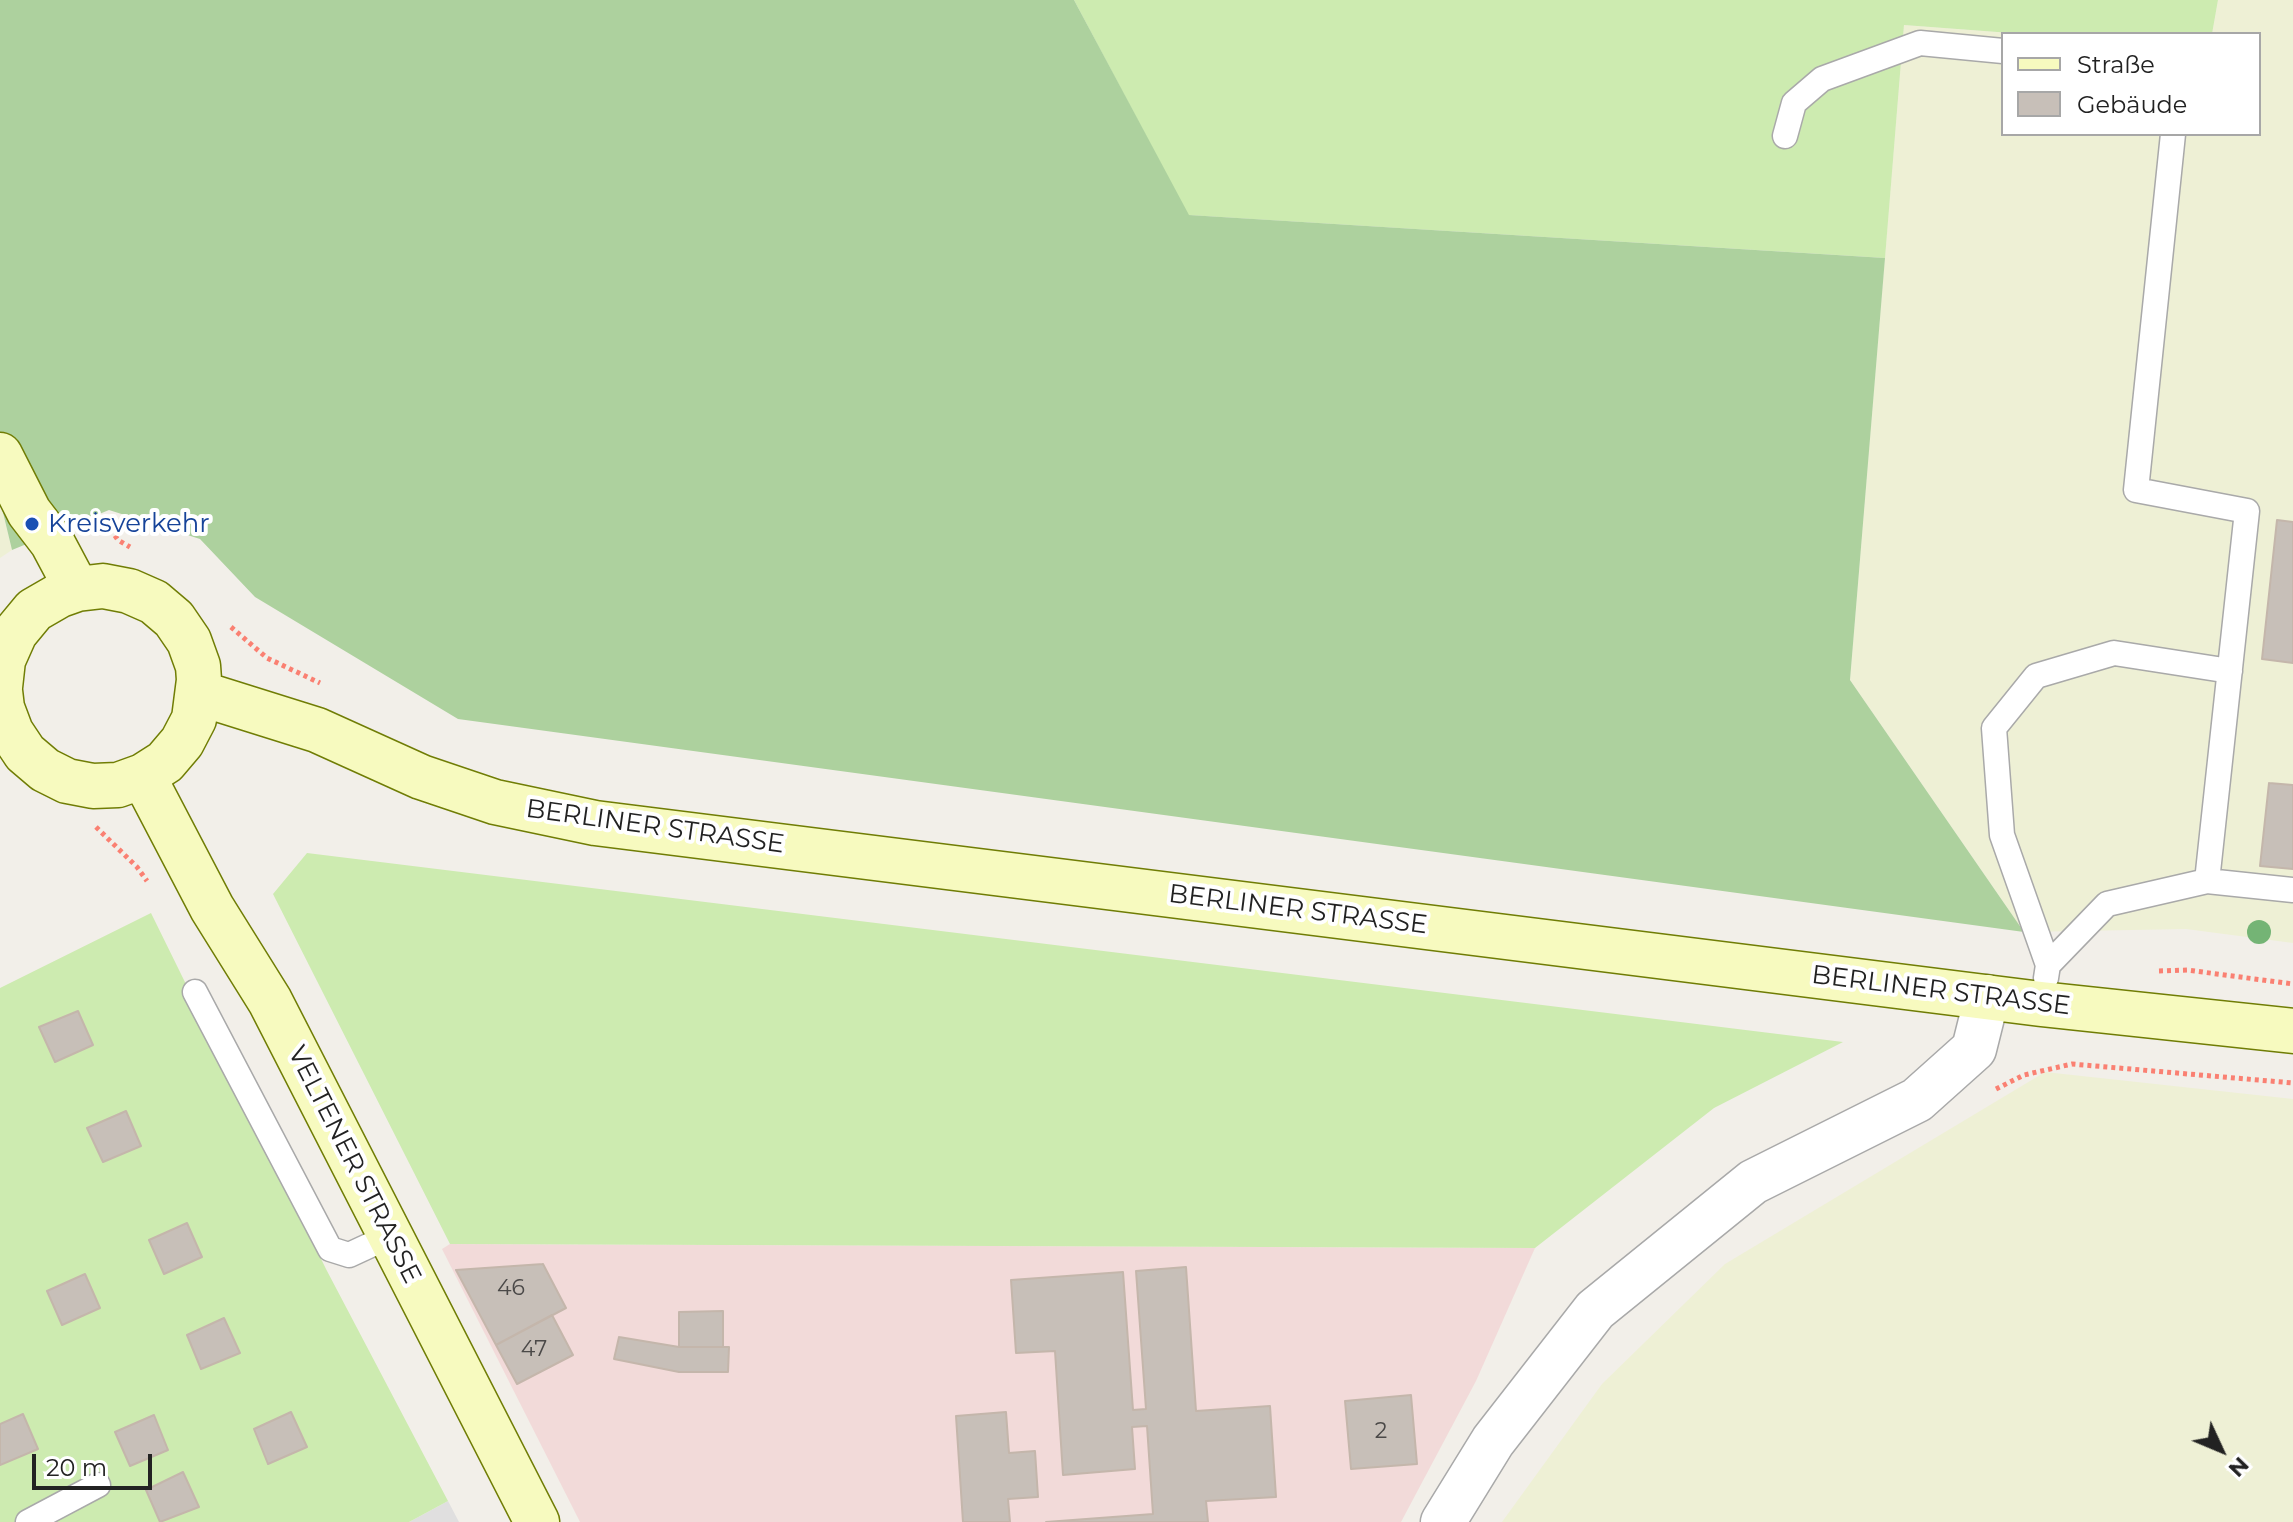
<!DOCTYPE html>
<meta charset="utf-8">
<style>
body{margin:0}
#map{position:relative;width:2293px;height:1522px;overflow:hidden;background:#f2efe9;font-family:Montserrat,sans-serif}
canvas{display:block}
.legend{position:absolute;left:2001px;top:32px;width:260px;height:104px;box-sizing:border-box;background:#fff;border:2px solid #a7a7a7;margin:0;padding:10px 14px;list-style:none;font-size:24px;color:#222}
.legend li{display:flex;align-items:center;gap:16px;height:40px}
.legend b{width:40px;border:2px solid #a7a7a7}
.north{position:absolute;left:2181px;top:1410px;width:80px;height:80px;-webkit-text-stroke:6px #fff;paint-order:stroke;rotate:134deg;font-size:22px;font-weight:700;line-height:32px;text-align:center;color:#222}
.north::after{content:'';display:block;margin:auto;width:28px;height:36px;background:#222;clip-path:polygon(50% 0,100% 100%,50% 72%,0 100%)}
.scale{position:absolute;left:32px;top:1454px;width:120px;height:36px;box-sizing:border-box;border:4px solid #222;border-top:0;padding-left:10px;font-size:24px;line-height:28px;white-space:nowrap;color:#222;-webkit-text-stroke:6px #fff;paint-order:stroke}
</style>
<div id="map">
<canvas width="2293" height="1522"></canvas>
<ul class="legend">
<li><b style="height:10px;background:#f7fabf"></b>Straße</li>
<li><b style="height:22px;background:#c7bfb8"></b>Gebäude</li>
</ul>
<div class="north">N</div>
<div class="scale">20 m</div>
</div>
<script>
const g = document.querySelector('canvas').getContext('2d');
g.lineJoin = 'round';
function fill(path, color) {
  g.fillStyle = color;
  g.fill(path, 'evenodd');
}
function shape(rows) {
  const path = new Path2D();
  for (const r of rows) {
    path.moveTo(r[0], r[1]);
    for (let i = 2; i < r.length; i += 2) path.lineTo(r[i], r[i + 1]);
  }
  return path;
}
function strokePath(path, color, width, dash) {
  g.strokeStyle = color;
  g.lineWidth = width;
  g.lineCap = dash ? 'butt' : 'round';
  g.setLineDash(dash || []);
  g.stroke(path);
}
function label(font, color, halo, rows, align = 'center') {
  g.font = font + ' Montserrat,sans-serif';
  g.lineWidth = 8;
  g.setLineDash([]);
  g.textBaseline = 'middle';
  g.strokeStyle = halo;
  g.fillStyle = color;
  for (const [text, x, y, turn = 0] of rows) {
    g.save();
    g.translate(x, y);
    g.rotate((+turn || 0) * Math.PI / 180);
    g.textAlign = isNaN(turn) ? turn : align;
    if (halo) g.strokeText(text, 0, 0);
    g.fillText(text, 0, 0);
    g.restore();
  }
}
const residential = shape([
 [448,1501,459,1522,409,1522]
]);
const commercial = shape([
 [450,1244,1535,1248,1476,1381,1401,1522,580,1522,442,1249]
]);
const farmland = shape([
 [2218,0,2293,0,2293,943,2186,929,2024,932,1850,680,1904,25,2024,34,2003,34,2003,134,2259,134,2259,34,2212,34],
 [0,500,12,550,0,558],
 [2045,1072,2293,1099,2293,1522,1502,1522,1602,1384,1725,1264]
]);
const grass = shape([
 [1074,0,2218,0,2212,34,2024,34,1904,25,1885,258,1188,215],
 [307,853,1843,1042,1714,1108,1535,1248,450,1244,273,894],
 [151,913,326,1269,448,1501,409,1522,0,1522,0,988]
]);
const forest = shape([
 [0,0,1074,0,1189,215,1885,258,1850,680,2024,932,458,719,255,597,200,539,109,510,12,550,0,500]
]);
const building = shape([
 [2277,520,2293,522,2293,663,2262,659,2277,520],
 [2269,783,2293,785,2293,869,2260,866,2269,783],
 [78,1011,93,1045,55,1062,39,1027,78,1011],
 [126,1111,141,1146,103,1162,87,1128,126,1111],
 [187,1223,202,1257,164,1274,149,1240,187,1223],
 [543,1264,566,1308,496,1345,456,1270,543,1264],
 [1186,1267,1196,1411,1270,1406,1276,1497,1206,1501,1208,1522,1046,1522,1153,1514,1147,1426,1132,1427,1135,1469,1063,1475,1055,1351,1016,1353,1011,1280,1123,1272,1133,1410,1146,1409,1136,1271,1186,1267],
 [85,1274,100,1308,62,1325,47,1291,85,1274],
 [723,1311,723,1347,679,1347,679,1312,723,1311],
 [552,1315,573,1355,517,1384,496,1345,552,1315],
 [224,1318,240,1353,201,1369,187,1335,224,1318],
 [619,1337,679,1347,729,1347,728,1372,679,1372,614,1359,619,1337],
 [1411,1395,1417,1464,1351,1469,1345,1401,1411,1395],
 [291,1412,307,1447,268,1464,254,1429,291,1412],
 [1006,1412,1009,1453,1035,1451,1038,1497,1008,1499,1010,1522,963,1522,956,1416,1006,1412],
 [23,1414,38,1449,0,1465,0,1424,23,1414],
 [154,1415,168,1450,130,1466,115,1432,154,1415],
 [183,1472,199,1507,160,1522,146,1490,183,1472]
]);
const path = shape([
 [101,516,118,540,130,547],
 [231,627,267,658,320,683],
 [96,827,137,867,147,881],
 [2159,971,2187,970,2293,984],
 [1996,1089,2024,1075,2072,1064,2293,1083]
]);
const service = shape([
 [2173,134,2136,490,2247,511,2207,881],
 [1785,136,1794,103,1822,79,1920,43,2003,51],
 [2048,965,2002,835,1994,728,2036,676,2114,653,2230,671],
 [2046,978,2048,965,2107,904,2207,881,2293,890],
 [195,992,330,1249,349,1255,390,1236],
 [28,1522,98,1485]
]);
const minor = shape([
 [1443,1522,1493,1441,1595,1310,1753,1182,1917,1100,1974,1049,1987,997]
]);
const secondary = shape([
 [0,455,29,512,52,542,77,589],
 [0,687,3,660,15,633,34,610,60,595,77,589,103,586,129,591,154,602,174,619,189,641,198,666,199,680,194,719,182,742,165,762,143,776,118,785,93,786,67,781,45,770,25,753,11,732,2,708,0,691],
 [199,693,317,730,421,777,495,802,595,823,2041,1004,2293,1031],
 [143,776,212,908,270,1001,537,1522]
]);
const trees = [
 [2259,932]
];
const markers = [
 [32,524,8,"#1a4fb4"]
];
const numberNames = [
 ["46",511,1289],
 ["47",534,1350],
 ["2",1381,1432]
];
const transitNames = [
 ["Kreisverkehr",48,524]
];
const streetNames = [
 ["BERLINER STRASSE",655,827,8],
 ["BERLINER STRASSE",1298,910,7],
 ["BERLINER STRASSE",1941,991,7],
 ["VELTENER STRASSE",354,1165,63]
];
fill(residential, '#e0dfdf');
fill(commercial, '#f2dad9');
fill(farmland, '#eef0d5');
fill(grass, '#cdebb0');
fill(forest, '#add19e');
fill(building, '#c7bfb8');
strokePath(building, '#c4b6ab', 2);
strokePath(service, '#a9a9a9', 27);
strokePath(minor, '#a9a9a9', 47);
strokePath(secondary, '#707d05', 47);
strokePath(path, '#fa8072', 5, [4, 4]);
strokePath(service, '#fff', 24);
strokePath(minor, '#fff', 44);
strokePath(secondary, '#f7fabf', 44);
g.fillStyle = '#74b475';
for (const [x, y] of trees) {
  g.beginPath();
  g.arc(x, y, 12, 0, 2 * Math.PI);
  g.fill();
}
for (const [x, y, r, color] of markers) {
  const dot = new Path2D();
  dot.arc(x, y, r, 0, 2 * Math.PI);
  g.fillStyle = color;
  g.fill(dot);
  strokePath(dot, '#fff', 3);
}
label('22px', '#4b4948', null, numberNames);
label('26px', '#164399', '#fff', transitNames, 'left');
label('26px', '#222', '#fff', streetNames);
</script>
